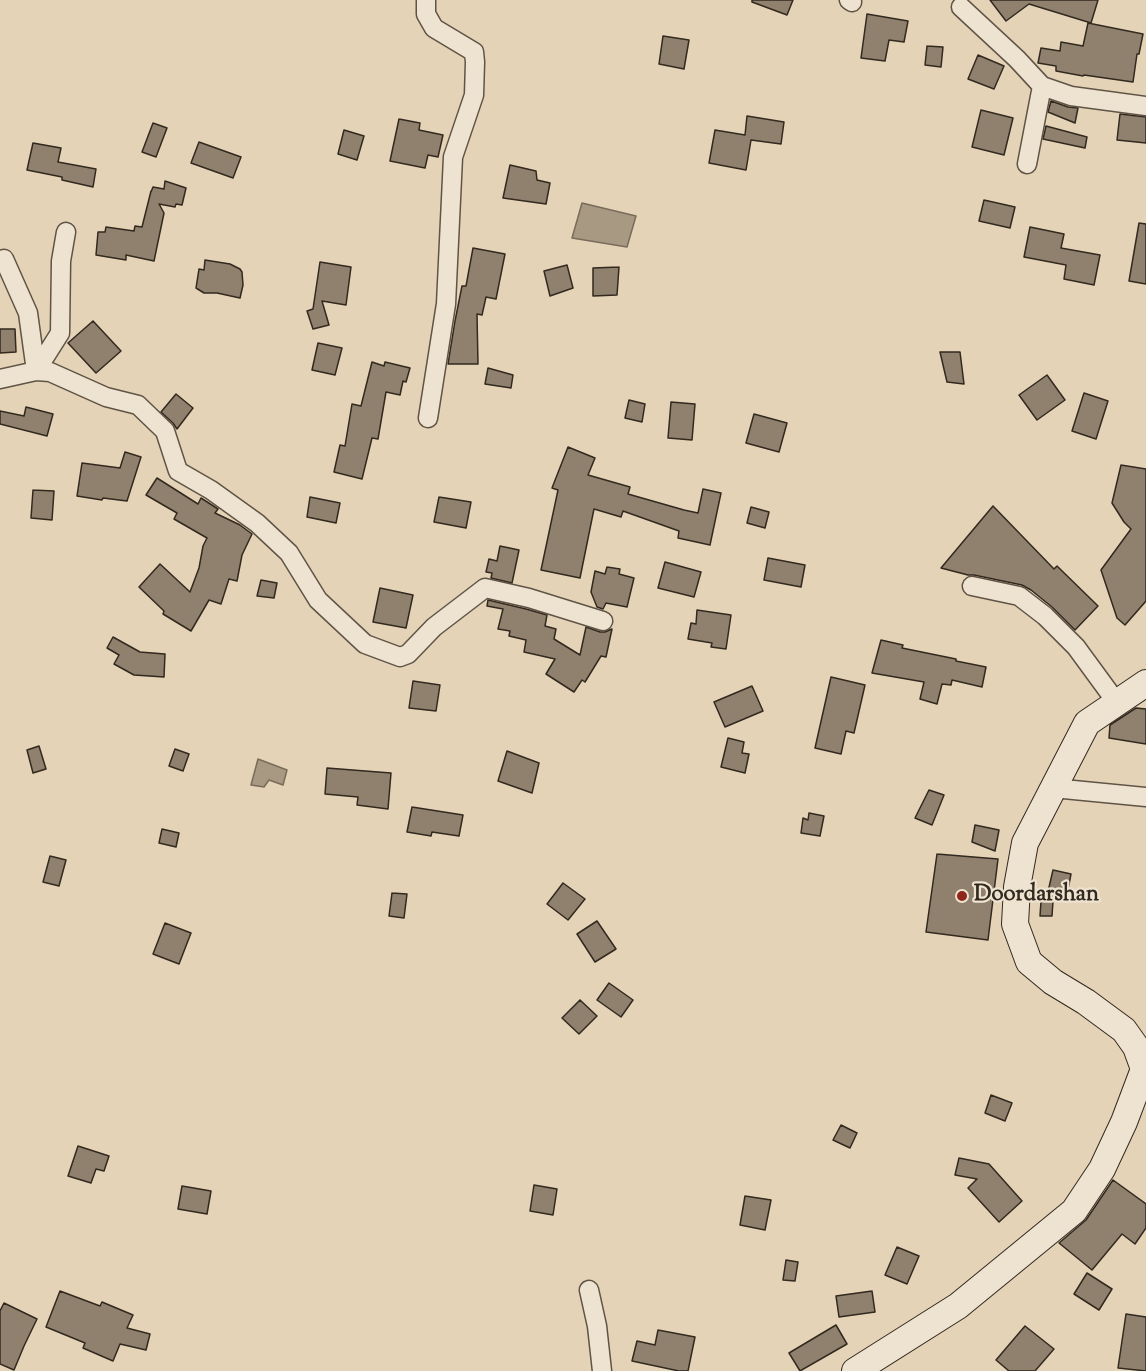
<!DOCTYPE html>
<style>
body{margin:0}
canvas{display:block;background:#e5d3b7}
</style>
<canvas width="1146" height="1371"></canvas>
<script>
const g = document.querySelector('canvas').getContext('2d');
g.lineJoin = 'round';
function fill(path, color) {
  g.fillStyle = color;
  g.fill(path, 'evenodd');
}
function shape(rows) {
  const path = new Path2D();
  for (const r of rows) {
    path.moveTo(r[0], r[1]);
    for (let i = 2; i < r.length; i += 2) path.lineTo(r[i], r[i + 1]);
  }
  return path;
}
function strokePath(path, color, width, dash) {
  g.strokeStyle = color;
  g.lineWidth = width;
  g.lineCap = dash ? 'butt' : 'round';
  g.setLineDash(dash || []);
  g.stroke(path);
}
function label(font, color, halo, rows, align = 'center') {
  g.font = font + ' "Sorts Mill Goudy",serif';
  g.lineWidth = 4.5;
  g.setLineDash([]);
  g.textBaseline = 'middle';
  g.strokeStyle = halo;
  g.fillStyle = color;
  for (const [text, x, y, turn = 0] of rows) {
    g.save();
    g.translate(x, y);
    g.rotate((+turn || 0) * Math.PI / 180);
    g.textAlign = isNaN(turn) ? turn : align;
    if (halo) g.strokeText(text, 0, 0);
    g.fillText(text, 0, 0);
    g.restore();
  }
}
const water = shape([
 [582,203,636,216,627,247,572,238,582,203],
 [258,759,287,770,283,785,269,780,264,787,251,785,258,759]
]);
const building = shape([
 [752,0,793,0,787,15,752,2,752,0],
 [990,0,1098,0,1091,23,1029,4,1006,21,990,0],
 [867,14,908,21,904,42,889,40,885,61,861,58,867,14],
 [1088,23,1143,34,1139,54,1137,54,1133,82,1084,75,1083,76,1056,71,1056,66,1038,63,1041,48,1060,51,1061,42,1083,46,1088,23],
 [663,36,689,40,684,69,659,64,663,36],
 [927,46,943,47,941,67,925,65,927,46],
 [978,55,1004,66,994,89,968,79,978,55],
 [1051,101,1068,107,1078,108,1075,123,1048,112,1051,101],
 [981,110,1013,118,1004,155,972,147,981,110],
 [1120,114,1146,117,1146,143,1117,140,1120,114],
 [747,116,784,122,781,144,751,140,746,170,709,163,715,130,745,135,747,116],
 [399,119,420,123,419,130,443,135,438,157,428,155,425,168,390,161,399,119],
 [153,123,167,128,156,157,142,152,153,123],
 [1046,126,1087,137,1085,148,1043,139,1046,126],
 [344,130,364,136,357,160,338,154,344,130],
 [199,142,241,157,233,178,191,163,199,142],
 [33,143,61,148,58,162,96,169,93,187,62,180,62,177,27,170,33,143],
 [510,165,536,171,537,180,550,183,546,204,503,198,510,165],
 [165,181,186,188,182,205,176,204,175,207,159,204,164,213,154,261,126,255,126,260,96,255,98,232,105,232,106,227,134,231,135,226,142,227,151,191,151,192,153,187,164,189,165,181],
 [984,200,1015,207,1010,228,979,221,984,200],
 [1139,223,1146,224,1146,284,1129,281,1139,223],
 [1030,227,1064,234,1061,248,1100,255,1094,285,1064,279,1066,265,1024,257,1030,227],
 [473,248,505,254,496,299,486,297,482,315,477,314,478,364,448,364,455,321,462,286,466,286,473,248],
 [205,260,230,264,240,269,242,272,243,285,240,298,217,293,204,293,196,288,199,269,204,270,205,260],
 [320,262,351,267,346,305,322,301,329,325,313,329,307,311,313,309,320,262],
 [567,265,573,288,550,296,544,271,567,265],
 [619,267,617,295,593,296,593,268,619,267],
 [93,321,121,351,96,373,68,343,93,321],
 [0,329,15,329,16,352,0,353,0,329],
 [318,343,342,348,335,375,312,370,318,343],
 [940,352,960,352,964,384,947,382,940,352],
 [372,362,384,366,385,362,410,368,406,382,403,381,400,395,386,392,378,439,372,438,362,479,334,472,340,445,345,446,352,404,361,406,372,362],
 [488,368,513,375,511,388,485,384,488,368],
 [1047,375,1065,400,1037,420,1019,395,1047,375],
 [1084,393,1108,401,1096,439,1072,431,1084,393],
 [176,394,193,408,177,429,173,423,161,412,176,394],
 [629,400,645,404,642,422,625,418,629,400],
 [671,402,695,404,692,440,668,438,671,402],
 [26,407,53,414,47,436,0,424,0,411,24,416,26,407],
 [754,414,787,423,779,452,746,443,754,414],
 [568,447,595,458,588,475,630,487,628,494,684,510,698,513,703,489,721,493,710,545,678,538,679,531,623,511,621,517,594,509,580,578,541,570,558,490,552,488,568,447],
 [125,452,141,457,127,501,103,498,102,500,77,496,82,463,120,468,125,452],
 [1121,465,1146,469,1146,601,1125,625,1117,618,1101,570,1131,529,1124,522,1112,503,1121,465],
 [157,478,198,504,201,498,218,509,215,513,240,525,252,534,242,555,237,581,229,579,221,604,209,600,191,631,163,614,164,611,139,587,160,564,190,592,199,568,203,546,207,538,174,519,177,513,146,495,157,478],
 [33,490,54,491,52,520,31,518,33,490],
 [310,497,340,503,336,523,307,517,310,497],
 [439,497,471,502,466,528,434,522,439,497],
 [993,506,1054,569,1057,566,1098,606,1075,630,1052,607,1031,590,1022,585,974,575,968,575,941,568,993,506],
 [751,507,769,512,765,528,747,523,751,507],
 [500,546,519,550,512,583,491,578,492,573,486,572,489,559,497,561,500,546],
 [768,558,805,565,801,587,764,580,768,558],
 [665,562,701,572,694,597,658,588,665,562],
 [607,567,620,569,619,574,634,578,627,607,606,603,603,609,597,607,591,592,595,571,605,574,607,567],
 [261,580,277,583,274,598,257,596,261,580],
 [380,588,413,595,406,628,373,622,380,588],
 [488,600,526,609,547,615,545,626,556,629,554,639,580,655,586,627,600,632,605,632,612,629,606,657,601,656,585,682,582,680,574,692,546,674,555,659,524,652,526,640,509,636,510,631,498,629,503,609,487,606,488,600],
 [697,610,731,615,726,649,711,647,712,643,688,639,691,623,696,624,697,610],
 [113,637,140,652,165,654,164,677,134,675,114,664,119,655,107,648,113,637],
 [881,640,903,645,902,648,956,659,956,661,986,667,982,687,952,680,951,685,942,684,937,704,920,699,924,682,872,673,881,640],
 [831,677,865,685,854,733,846,731,841,754,815,748,831,677],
 [413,681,440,685,436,711,409,708,413,681],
 [752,686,763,711,725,727,714,702,752,686],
 [1136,708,1146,709,1146,744,1109,738,1110,725,1136,708],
 [728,738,744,742,742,753,749,754,745,773,721,767,728,738],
 [39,746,46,769,33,773,27,750,39,746],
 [175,749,189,754,183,771,169,766,175,749],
 [507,751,539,763,532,793,498,781,507,751],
 [327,768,391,773,388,809,357,805,358,797,325,794,327,768],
 [929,790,944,795,932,825,915,818,929,790],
 [412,807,463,815,459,836,432,832,431,836,407,832,412,807],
 [809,813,824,816,820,836,801,833,803,818,808,820,809,813],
 [975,825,999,830,995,851,972,842,975,825],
 [162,829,179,833,176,847,159,843,162,829],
 [937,854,998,859,988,940,926,932,937,854],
 [50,856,66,860,59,886,43,882,50,856],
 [1053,870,1071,874,1066,900,1047,896,1053,870],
 [563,883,585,899,568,920,547,904,563,883],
 [392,893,407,894,404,918,389,916,392,893],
 [1041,901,1053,901,1052,916,1040,916,1041,901],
 [597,921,616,949,595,962,577,934,597,921],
 [165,923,191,933,179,964,153,954,165,923],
 [609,983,633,1000,621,1017,597,1000,609,983],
 [580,1000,597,1016,579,1034,562,1018,580,1000],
 [991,1095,1012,1103,1005,1121,985,1113,991,1095],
 [841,1125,857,1133,850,1148,833,1140,841,1125],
 [78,1146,109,1156,104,1171,96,1169,91,1183,68,1176,78,1146],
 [959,1158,989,1164,1022,1201,999,1222,968,1188,977,1179,955,1175,959,1158],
 [1113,1180,1146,1204,1146,1228,1135,1244,1122,1234,1092,1270,1059,1243,1086,1220,1113,1180],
 [534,1185,557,1189,553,1215,530,1211,534,1185],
 [182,1186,211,1191,207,1214,178,1209,182,1186],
 [745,1196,771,1200,765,1230,740,1225,745,1196],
 [897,1247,919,1256,907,1284,885,1275,897,1247],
 [786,1260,798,1262,795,1281,783,1280,786,1260],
 [1087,1273,1112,1289,1099,1310,1074,1294,1087,1273],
 [60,1291,100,1306,102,1302,133,1315,127,1328,150,1334,146,1350,120,1344,113,1361,83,1348,85,1343,46,1327,60,1291],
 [872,1291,875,1312,839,1317,836,1296,872,1291],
 [4,1303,37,1319,24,1346,14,1370,0,1364,0,1311,4,1303],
 [1126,1314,1146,1317,1146,1371,1118,1368,1126,1314],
 [836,1325,847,1344,800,1371,789,1353,836,1325],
 [1025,1326,1054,1349,1035,1371,1009,1371,996,1360,1025,1326],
 [658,1330,695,1337,688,1371,679,1371,632,1361,637,1341,655,1345,658,1330]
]);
const minor = shape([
 [426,0,426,14,434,28,474,52,475,62,474,95,453,157,446,304,428,418],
 [849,0,852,2],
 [961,7,1017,59,1042,86,1071,96,1146,106],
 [1027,164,1042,86],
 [4,259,28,313,36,371,60,333,61,261,66,232],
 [0,379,36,371,50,372,106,397,138,405,165,431,178,471,211,490,257,523,289,553,318,600,365,644,400,657,408,654,434,627,485,588,529,598,603,621],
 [972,586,1019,596,1045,616,1076,647,1117,703],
 [1053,788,1146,797],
 [589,1290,597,1326,602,1371]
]);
const secondary = shape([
 [855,1371,958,1306,1074,1211,1102,1169,1124,1122,1144,1069,1136,1047,1124,1030,1086,1002,1053,982,1029,962,1015,924,1017,887,1025,843,1087,723,1146,683]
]);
const markers = [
 [962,896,6,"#8f2418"]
];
const poiNames = [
 ["Doordarshan",974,896]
];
fill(water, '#a89983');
strokePath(water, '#796c5b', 1.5);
fill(building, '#8f816e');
strokePath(building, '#32291f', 1.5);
strokePath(minor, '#5f5445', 21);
strokePath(secondary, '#32291f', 28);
strokePath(minor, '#eee2d0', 18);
strokePath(secondary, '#eee2d0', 26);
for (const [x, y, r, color] of markers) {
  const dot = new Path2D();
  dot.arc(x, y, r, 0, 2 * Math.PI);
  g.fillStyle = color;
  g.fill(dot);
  strokePath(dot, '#eee2d0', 2);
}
label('bold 22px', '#32291f', '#eee2d0', poiNames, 'left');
</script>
